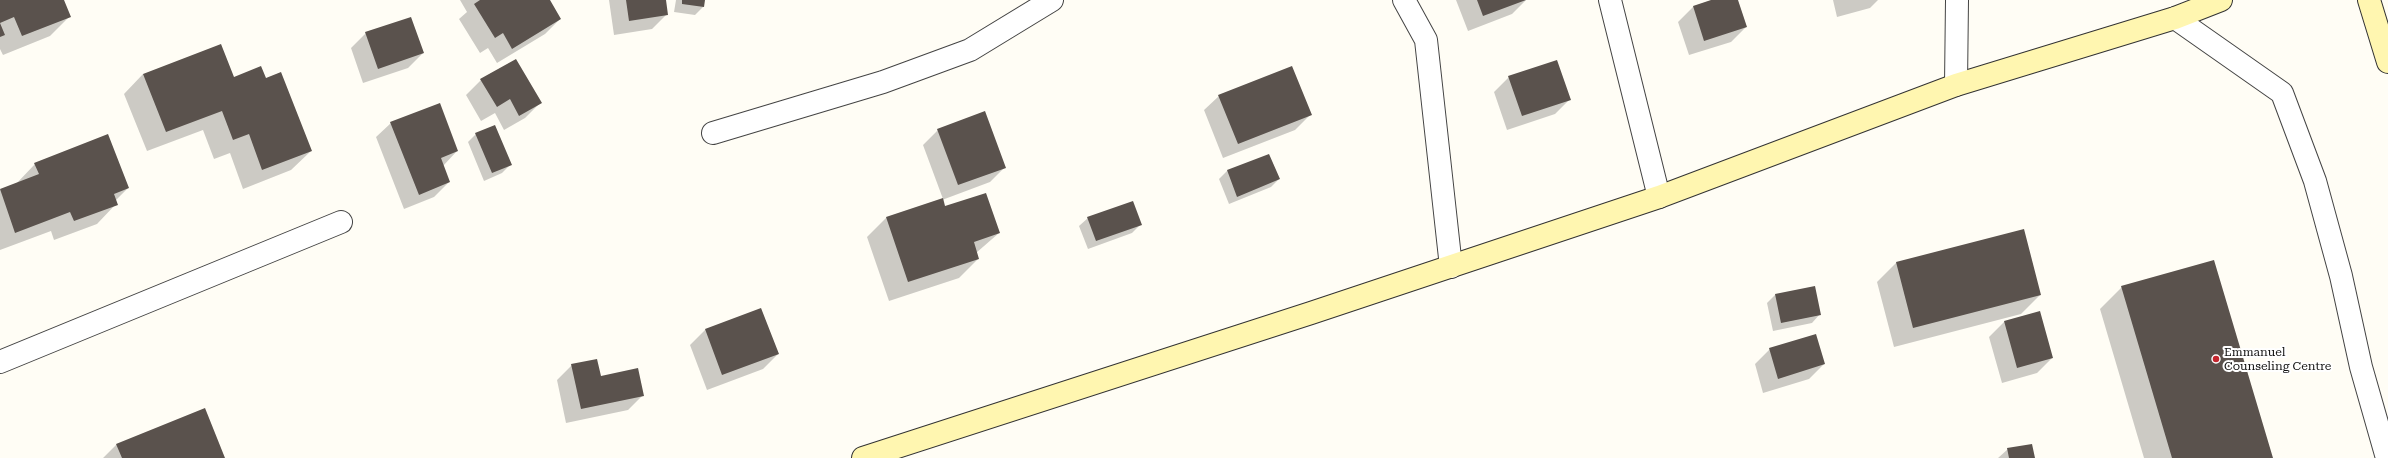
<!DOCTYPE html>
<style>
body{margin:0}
canvas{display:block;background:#fffdf5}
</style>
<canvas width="2388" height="458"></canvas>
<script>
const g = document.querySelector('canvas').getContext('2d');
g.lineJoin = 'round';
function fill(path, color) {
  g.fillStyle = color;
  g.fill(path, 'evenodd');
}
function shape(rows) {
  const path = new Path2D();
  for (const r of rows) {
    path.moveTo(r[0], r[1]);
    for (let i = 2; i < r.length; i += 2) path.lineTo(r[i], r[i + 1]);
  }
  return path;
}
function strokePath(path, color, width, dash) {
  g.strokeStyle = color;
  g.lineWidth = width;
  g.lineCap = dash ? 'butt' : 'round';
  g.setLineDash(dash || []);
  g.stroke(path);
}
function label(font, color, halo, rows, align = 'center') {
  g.font = font + ' "Roboto Serif",serif';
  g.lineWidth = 4;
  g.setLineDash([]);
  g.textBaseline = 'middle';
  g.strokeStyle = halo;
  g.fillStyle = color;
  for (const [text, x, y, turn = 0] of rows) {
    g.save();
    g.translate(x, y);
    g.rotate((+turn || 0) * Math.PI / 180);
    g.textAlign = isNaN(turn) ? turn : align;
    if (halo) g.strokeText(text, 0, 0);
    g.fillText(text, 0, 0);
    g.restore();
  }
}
const shadow = shape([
 [0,0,63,0,69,17,50,36,3,55,0,49],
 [460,0,549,0,560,19,545,34,497,63,488,48,480,53,459,19,467,12],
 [609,0,665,0,667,14,652,29,614,35],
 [676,0,704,0,703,7,695,15,674,12],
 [1456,0,1526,0,1512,14,1468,31],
 [1714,0,1737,0,1746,27,1731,42,1689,55,1678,22,1693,7],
 [1833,0,1878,0,1870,8,1837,17],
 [366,33,423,53,408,68,363,83,351,48],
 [143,74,266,79,311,151,291,170,243,189,230,153,214,159,203,130,147,151,124,94],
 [1509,77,1570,99,1555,114,1507,130,1494,92],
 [481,80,540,103,525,118,504,130,495,113,481,121,466,95],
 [1219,96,1310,115,1295,130,1223,158,1204,110],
 [391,123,457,151,443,166,449,182,434,197,404,209,376,137],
 [938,130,1005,167,990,182,942,200,945,207,999,233,976,253,978,259,959,278,889,301,867,237,886,218,943,199,923,145],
 [476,134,510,165,502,173,484,181,468,142],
 [1269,155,1279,179,1271,187,1229,204,1219,179,1227,171],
 [35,164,128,188,115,201,116,204,97,224,54,240,51,231,0,250,0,190,16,184],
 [1088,218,1140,225,1132,233,1088,249,1079,226],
 [2023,230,2040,295,2021,314,1894,347,1877,282,1896,263],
 [1814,287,1820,314,1812,323,1773,331,1767,303,1775,295],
 [2122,287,2272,458,2144,458,2100,309],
 [761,309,778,354,763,369,707,390,690,345,705,330],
 [2039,313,2052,358,2037,373,2002,383,1989,337,2004,322],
 [1770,349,1824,364,1809,379,1763,393,1755,364],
 [572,365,601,377,643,395,628,410,566,423,557,380],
 [116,445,224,458,103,458],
 [2008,449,2034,458,1998,458]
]);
const building = shape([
 [0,0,64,0,71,17,22,36,14,17,0,23,5,35,0,37],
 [480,0,550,0,561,19,512,49,503,33,495,38,474,4],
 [626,0,666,0,668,15,629,21],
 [682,0,705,0,704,7,682,4],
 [1477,0,1526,0,1483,16],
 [1711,0,1738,0,1747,27,1704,41,1693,6],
 [411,17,424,53,378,69,365,32],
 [221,44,234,77,261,66,266,78,281,72,312,151,262,170,249,134,233,140,222,111,166,132,143,74],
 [516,59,542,103,519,116,510,99,497,107,480,79],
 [1557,60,1571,100,1522,116,1508,76],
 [1292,66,1312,115,1238,144,1218,95],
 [440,103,458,151,441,158,450,182,419,195,390,122],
 [985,111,1006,168,958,185,937,129],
 [495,125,512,165,492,173,475,133],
 [108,134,129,188,114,194,118,205,74,221,70,212,15,233,0,189,39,174,34,163],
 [1269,154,1280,179,1237,197,1227,170],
 [986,193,1000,233,974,242,979,259,908,282,886,217,943,198,945,206],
 [1133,201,1142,225,1096,241,1087,217],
 [2024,229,2041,295,1913,328,1896,262],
 [2214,260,2273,458,2172,458,2121,286],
 [1815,286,1821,315,1781,323,1775,294],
 [761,308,779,354,722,375,705,329],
 [2040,311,2053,358,2017,368,2004,321],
 [1816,334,1825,364,1778,379,1769,348],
 [597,359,601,376,638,368,644,396,581,409,571,364],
 [205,408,225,458,122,458,116,444],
 [2032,444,2035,458,2009,458,2007,448]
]);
const street = shape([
 [1404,0,1426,40,1451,267],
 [1610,0,1659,197],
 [2175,18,2282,93,2315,181,2341,276,2361,367,2387,458],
 [1956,85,1957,0],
 [713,133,883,82,970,50,1052,0],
 [0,362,341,222]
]);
const secondary = shape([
 [2369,0,2388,62],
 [863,458,1311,313,1659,197,1956,85,2175,18,2221,0]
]);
const markers = [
 [2216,359,4,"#c4262e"]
];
const poiNames = [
 ["Emmanuel",2224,352],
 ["Counseling Centre",2224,366]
];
fill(shadow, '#0003');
fill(building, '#5a524d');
strokePath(street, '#444', 24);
strokePath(secondary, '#333', 24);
strokePath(street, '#fff', 22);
strokePath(secondary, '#fff6b0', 22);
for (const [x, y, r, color] of markers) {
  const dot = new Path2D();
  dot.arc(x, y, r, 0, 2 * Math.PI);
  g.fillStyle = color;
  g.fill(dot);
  strokePath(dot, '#fff', 1.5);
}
label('12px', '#111', '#fff', poiNames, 'left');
</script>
